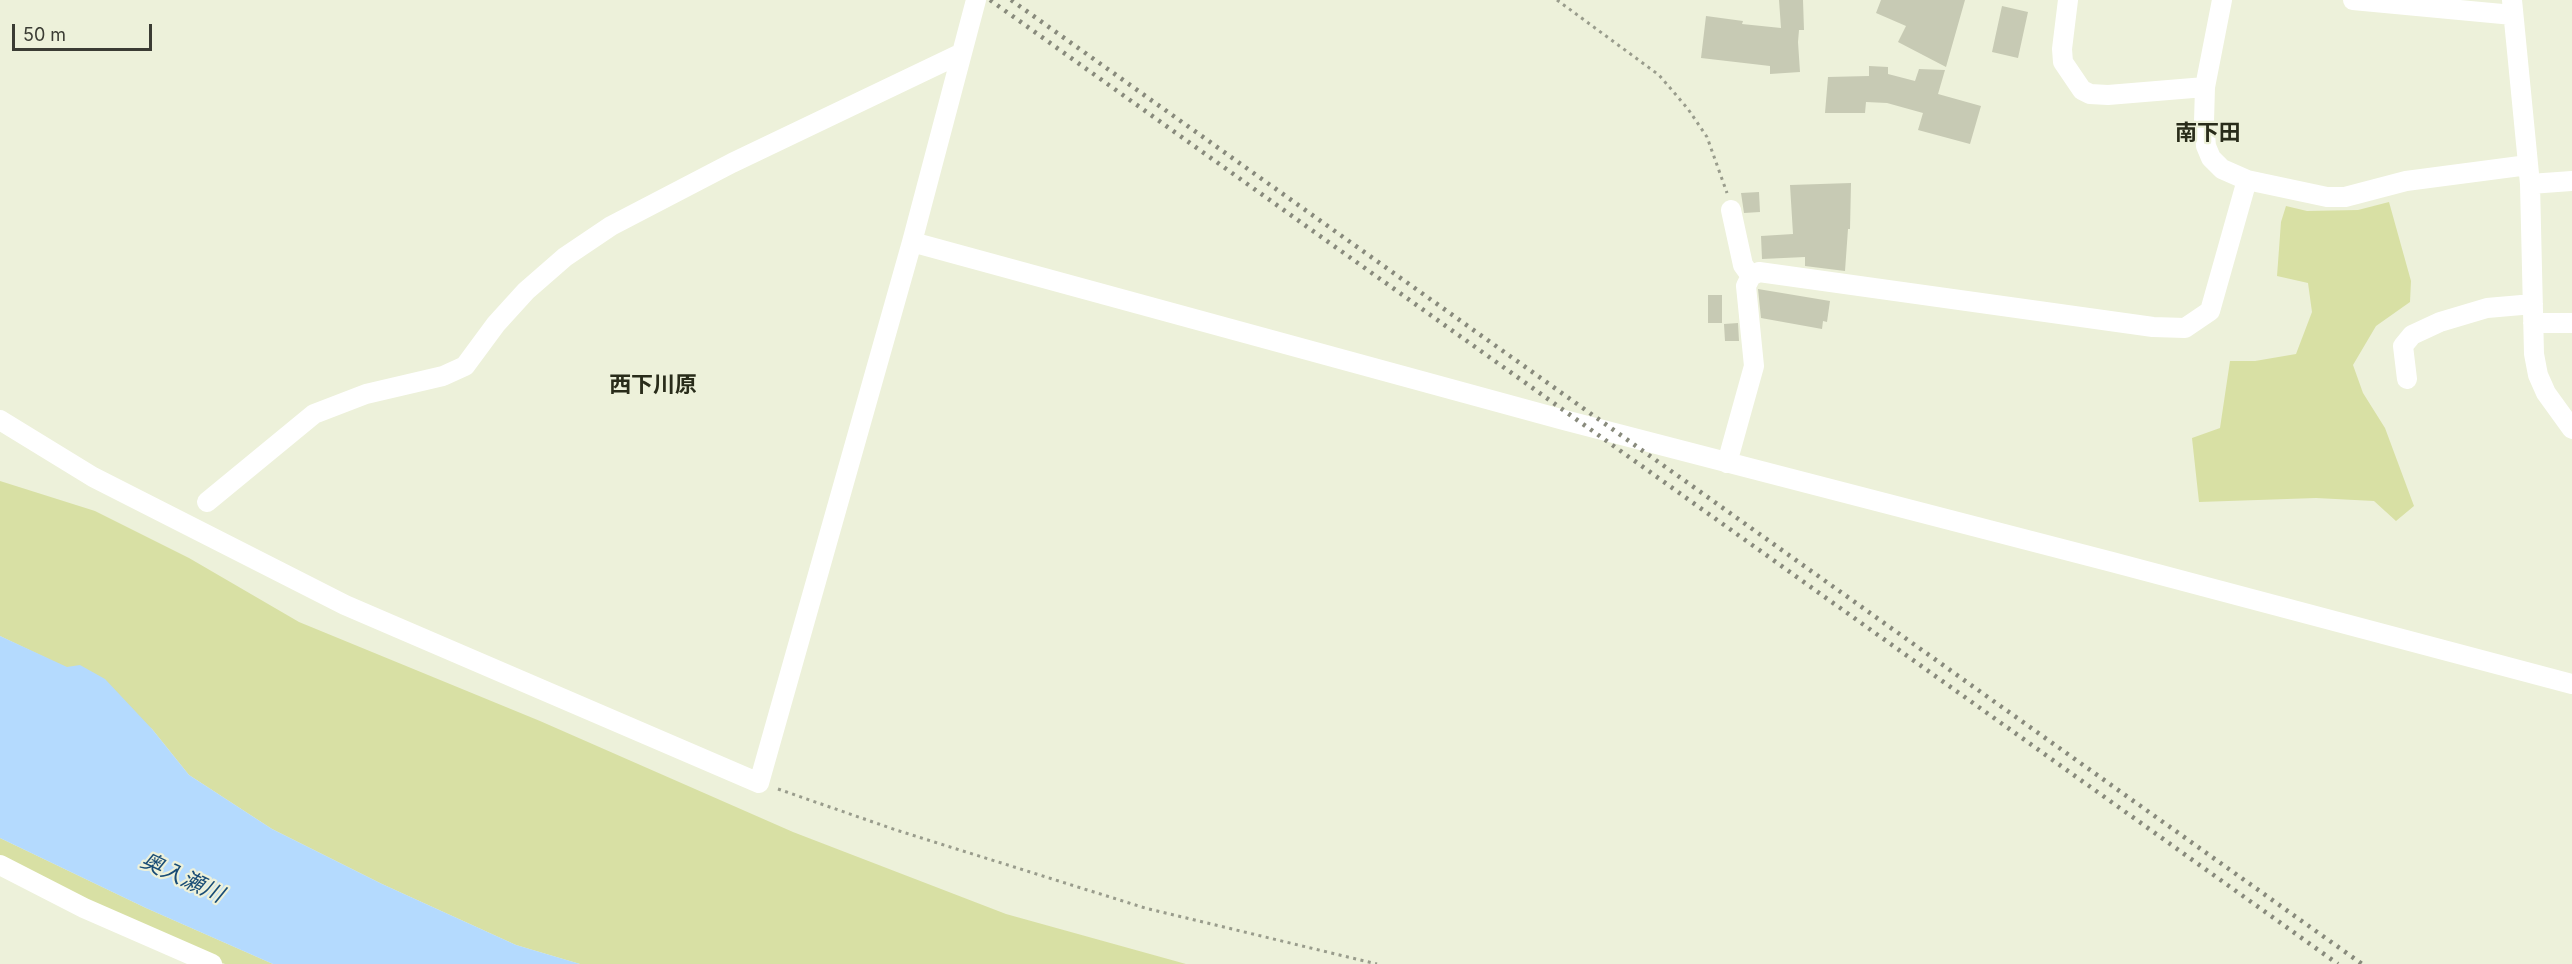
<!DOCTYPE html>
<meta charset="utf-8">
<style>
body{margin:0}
#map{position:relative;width:2572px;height:964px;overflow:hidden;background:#edf1da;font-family:Inter,sans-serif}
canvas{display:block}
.scale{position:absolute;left:12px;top:24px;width:140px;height:27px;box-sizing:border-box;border:3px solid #3b3c34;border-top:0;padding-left:8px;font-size:18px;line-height:21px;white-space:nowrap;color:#3b3c34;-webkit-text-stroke:4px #edf1da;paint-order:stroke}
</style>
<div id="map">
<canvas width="2572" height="964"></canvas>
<div class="scale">50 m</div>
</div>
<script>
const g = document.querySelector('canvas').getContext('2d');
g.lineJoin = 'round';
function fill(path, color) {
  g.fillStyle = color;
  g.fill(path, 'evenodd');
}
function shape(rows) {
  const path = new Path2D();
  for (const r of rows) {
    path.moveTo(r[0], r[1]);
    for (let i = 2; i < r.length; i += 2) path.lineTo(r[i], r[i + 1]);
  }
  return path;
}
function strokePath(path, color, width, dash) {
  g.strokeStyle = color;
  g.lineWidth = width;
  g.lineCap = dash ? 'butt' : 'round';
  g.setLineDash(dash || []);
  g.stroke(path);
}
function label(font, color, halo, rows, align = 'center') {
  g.font = font + ' Inter,"Noto Sans JP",sans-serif';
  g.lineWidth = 4.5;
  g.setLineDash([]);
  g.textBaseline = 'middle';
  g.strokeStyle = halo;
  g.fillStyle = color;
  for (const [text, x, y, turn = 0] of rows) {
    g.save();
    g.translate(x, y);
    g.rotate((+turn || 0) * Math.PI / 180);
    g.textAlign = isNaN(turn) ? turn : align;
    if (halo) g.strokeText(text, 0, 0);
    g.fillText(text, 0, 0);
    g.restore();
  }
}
const green = shape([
 [2389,202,2411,281,2410,302,2376,326,2353,365,2363,393,2385,428,2414,506,2396,521,2374,501,2316,498,2199,502,2192,438,2220,428,2230,361,2255,361,2296,354,2312,312,2308,283,2277,276,2281,222,2286,206,2307,211,2358,210],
 [0,481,95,511,189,558,299,622,540,721,793,832,1006,914,1186,964,580,964,516,945,382,884,272,829,189,775,152,729,67,668,0,636],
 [0,838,146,908,273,964,225,964,85,902,0,858]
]);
const water = shape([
 [0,636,67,667,80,665,105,679,152,729,189,775,272,829,382,884,516,945,580,964,273,964,146,908,0,838]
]);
const building = shape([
 [1779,0,1803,0,1804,30,1799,30,1798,42,1800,72,1770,74,1770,66,1701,58,1706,16,1743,21,1742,24,1781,28],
 [1881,0,1965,0,1946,67,1898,42,1906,26,1876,13],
 [2002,6,2028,12,2018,58,1992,52],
 [1869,66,1888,67,1888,74,1915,81,1919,69,1945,70,1938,94,1981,106,1970,144,1918,130,1923,113,1887,103,1866,102,1865,113,1825,113,1828,77,1869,76],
 [1851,183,1850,229,1848,229,1845,271,1805,266,1805,257,1762,259,1761,236,1793,234,1790,185],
 [1759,192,1760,212,1744,213,1741,193],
 [1758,289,1830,301,1827,322,1823,321,1822,329,1761,318],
 [1708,295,1722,295,1722,323,1708,323],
 [1738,323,1739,341,1725,341,1724,324]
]);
const path = shape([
 [1557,0,1659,75,1688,109,1707,137,1727,193],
 [778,789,896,830,1145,908,1377,964]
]);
const minor = shape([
 [2068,0,2062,49,2063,62,2082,90,2090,94,2108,95,2205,87],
 [2222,0,2205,87,2204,122,2206,146,2211,158,2222,169,2247,180,2327,197,2345,197,2406,181,2528,165],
 [2353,0,2513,15],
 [2512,0,2530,184,2534,354,2538,375,2546,393,2572,429],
 [2530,184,2572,181],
 [1731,210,1743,265,1751,276],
 [912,242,1564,420,2112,562,2572,684],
 [2533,323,2572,323],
 [2407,379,2403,346,2412,335,2440,322,2487,308,2533,304],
 [0,420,93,477,345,605,759,783,912,242,976,0],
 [1727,463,1754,366,1746,286,1751,276,1759,272,2153,327,2185,328,2210,311,2247,180],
 [207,502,314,414,366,394,443,376,465,366,496,324,526,291,565,257,611,226,732,163,962,53],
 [0,865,84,908,212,964]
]);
const rail = shape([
 [990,0,2338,964],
 [1011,0,2362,964]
]);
const neighbourhoodNames = [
 ["南下田",2208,133],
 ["西下川原",653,385]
];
const waterNames = [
 ["奥入瀬川",182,878,25]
];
fill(green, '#d8e0a4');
fill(water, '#b4dafe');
fill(building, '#c7cab4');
strokePath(path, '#999c8c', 3, [3, 4.5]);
strokePath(minor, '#fff', 20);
strokePath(rail, '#888a7c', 4.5, [3, 6]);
label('bold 22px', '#292c1a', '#edf1da', neighbourhoodNames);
label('italic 22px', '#194c75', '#edf1da', waterNames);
</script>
